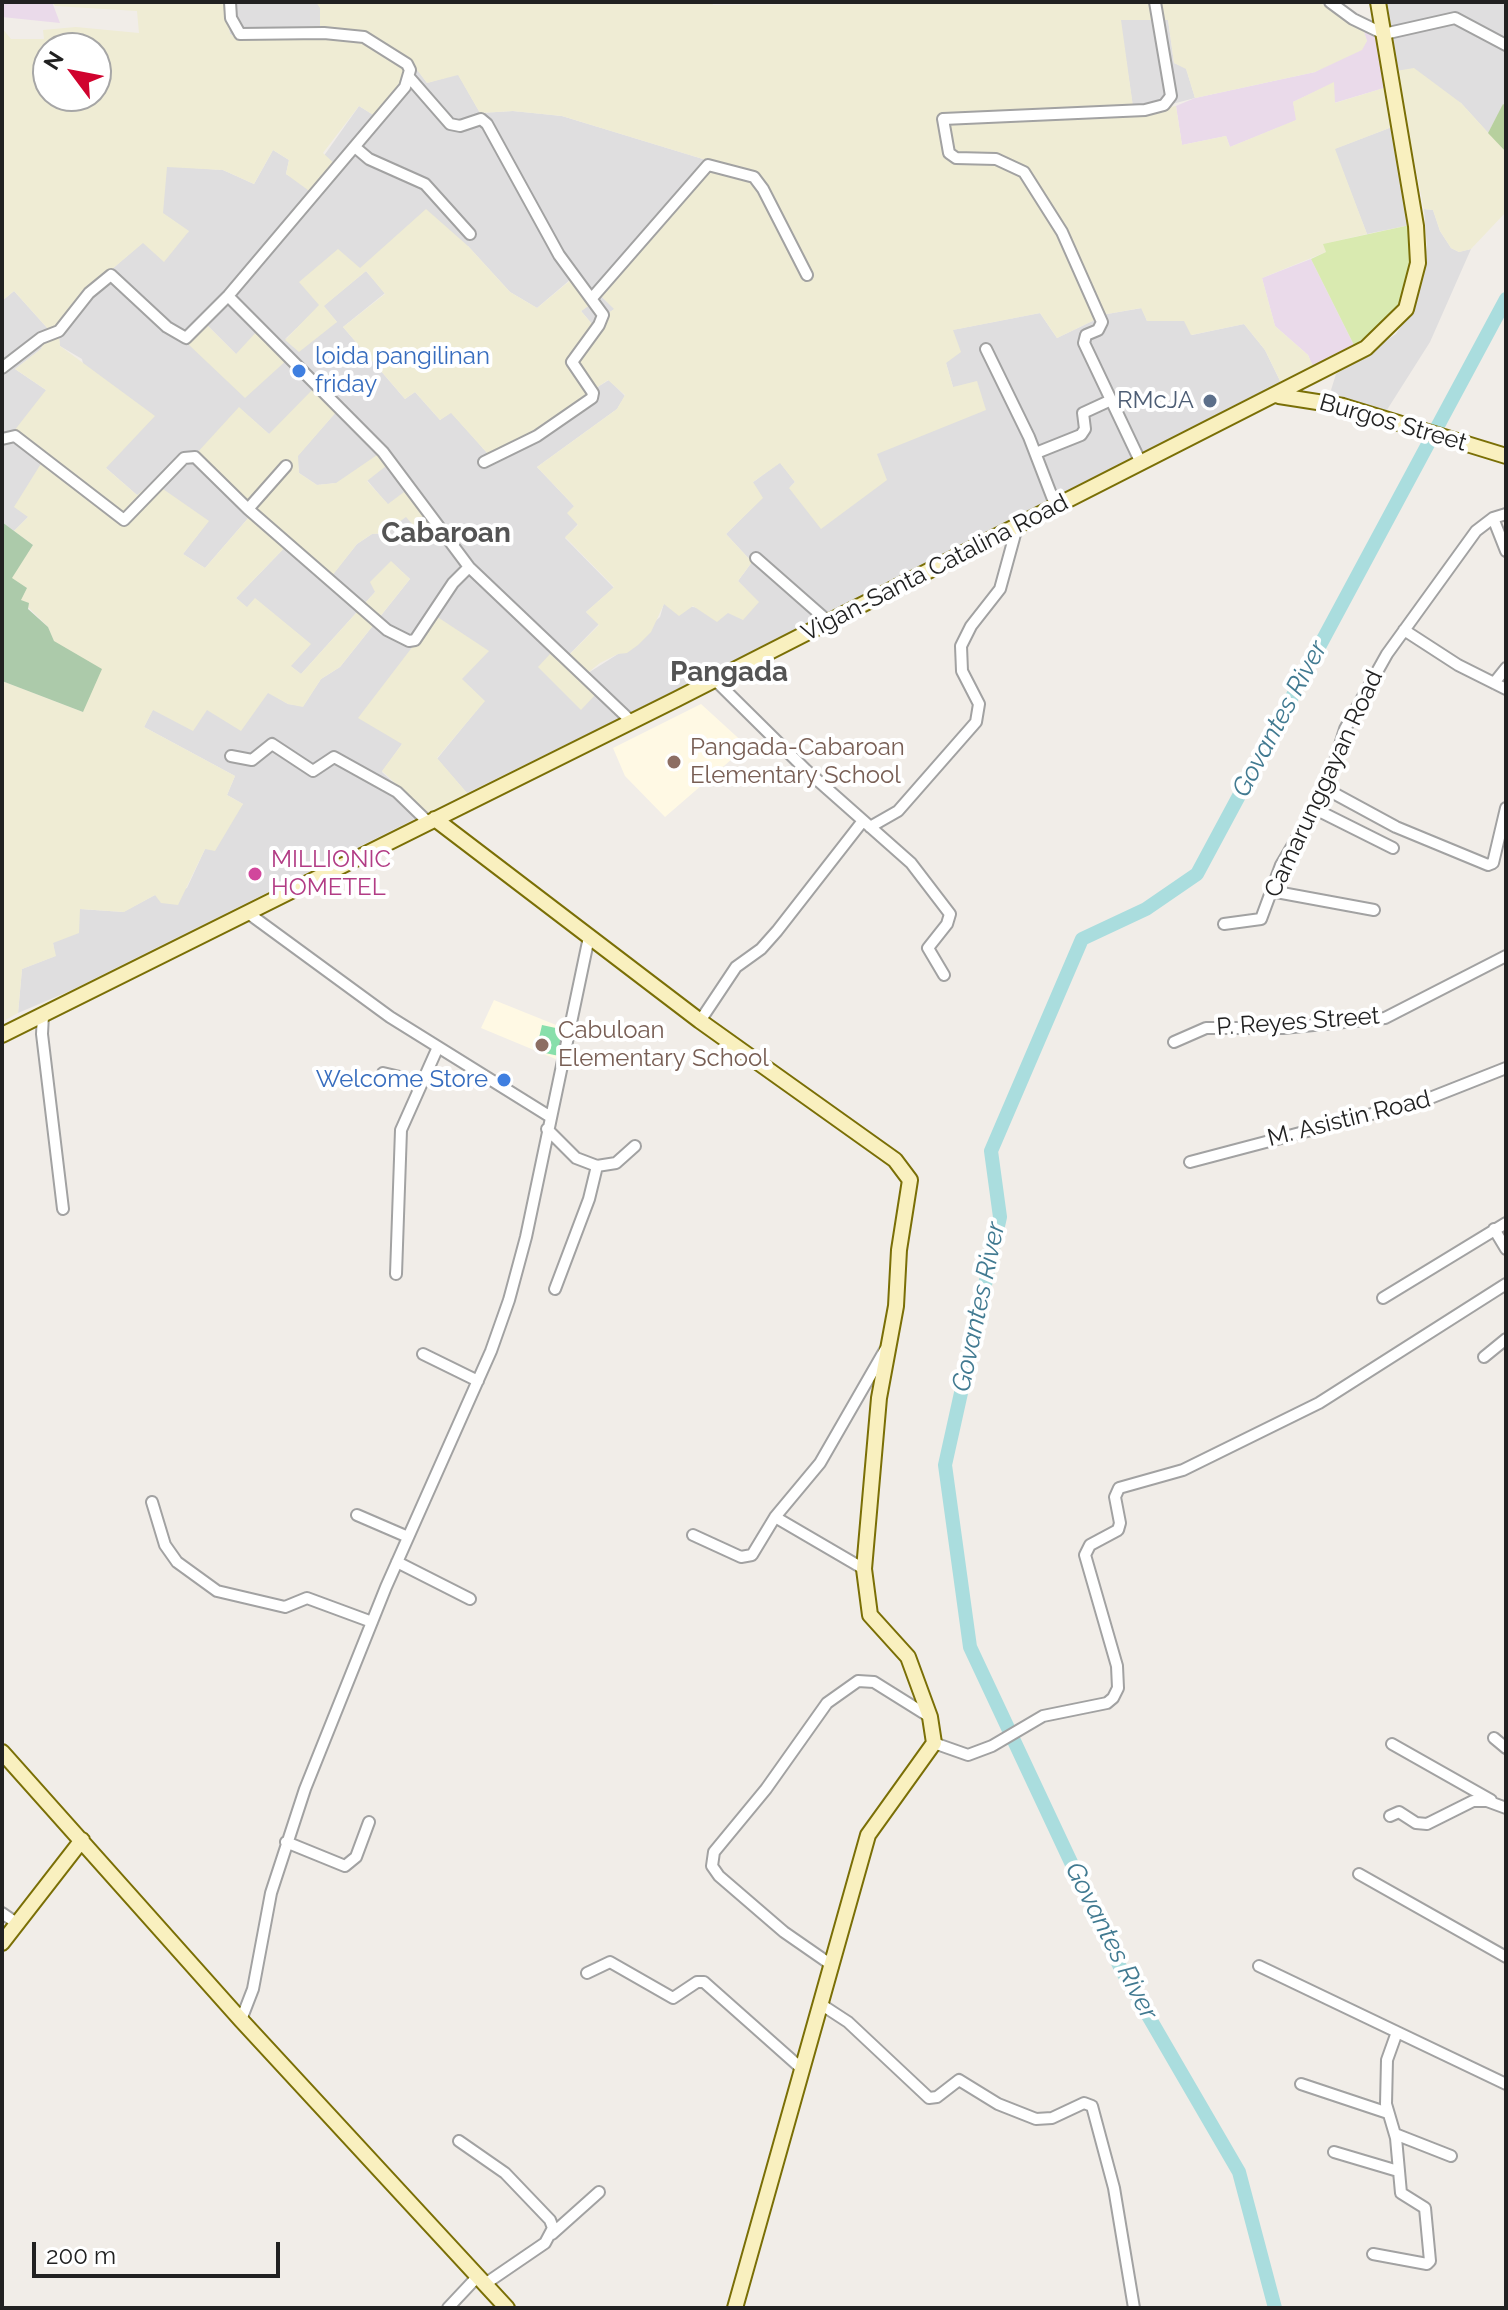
<!DOCTYPE html>
<style>
body{margin:0}
#map{position:relative;width:1508px;height:2310px;overflow:hidden;background:#f1ede8;font-family:Raleway,sans-serif}
canvas{display:block}
.frame{position:absolute;inset:0;border:4px solid #212121;pointer-events:none}
.north{position:absolute;left:32px;top:32px;width:80px;height:80px;box-sizing:border-box;background:#fff;border:2px solid #a6a6a6;border-radius:50%;rotate:302deg;font-size:22px;font-weight:700;line-height:32px;text-align:center;color:#212121}
.north::after{content:'';display:block;margin:auto;width:28px;height:36px;background:#d0032e;clip-path:polygon(50% 0,100% 100%,50% 72%,0 100%)}
.scale{position:absolute;left:32px;top:2242px;width:248px;height:36px;box-sizing:border-box;border:4px solid #212121;border-top:0;padding-left:10px;font-size:24px;line-height:28px;white-space:nowrap;color:#212121;-webkit-text-stroke:6px #fff;paint-order:stroke}
</style>
<div id="map">
<canvas width="1508" height="2310"></canvas>
<div class="frame"></div>
<div class="north">N</div>
<div class="scale">200 m</div>
</div>
<script>
const g = document.querySelector('canvas').getContext('2d');
g.lineJoin = 'round';
function fill(path, color) {
  g.fillStyle = color;
  g.fill(path, 'evenodd');
}
function shape(rows) {
  const path = new Path2D();
  for (const r of rows) {
    path.moveTo(r[0], r[1]);
    for (let i = 2; i < r.length; i += 2) path.lineTo(r[i], r[i + 1]);
  }
  return path;
}
function strokePath(path, color, width, dash) {
  g.strokeStyle = color;
  g.lineWidth = width;
  g.lineCap = dash ? 'butt' : 'round';
  g.setLineDash(dash || []);
  g.stroke(path);
}
function label(font, color, halo, rows, align = 'center') {
  g.font = font + ' Raleway,sans-serif';
  g.lineWidth = 8;
  g.setLineDash([]);
  g.textBaseline = 'middle';
  g.strokeStyle = halo;
  g.fillStyle = color;
  for (const [text, x, y, turn = 0] of rows) {
    g.save();
    g.translate(x, y);
    g.rotate((+turn || 0) * Math.PI / 180);
    g.textAlign = isNaN(turn) ? turn : align;
    if (halo) g.strokeText(text, 0, 0);
    g.fillText(text, 0, 0);
    g.restore();
  }
}
const residential = shape([
 [224,2,316,2,320,7,321,39,237,38,230,34],
 [1384,2,1506,2,1506,106,1503,105,1488,133,1461,103,1396,71],
 [1168,19,1174,63,1186,68,1195,98,1134,114,1120,20],
 [417,69,427,83,458,74,480,113,513,111,562,116,716,163,602,297,615,309,592,324,581,311,589,305,571,279,537,308,510,292,468,246,360,269,285,339,337,322,323,306,366,271,385,293,343,327,405,399,415,392,440,420,451,412,488,454,609,380,625,396,617,409,537,467,574,506,578,524,565,538,614,588,586,612,599,624,561,663,581,682,585,675,618,654,660,617,664,603,728,612,758,602,738,581,752,562,726,534,762,498,752,483,780,462,795,482,790,487,909,440,953,387,946,363,952,330,1040,313,1057,338,1107,314,1142,308,1147,321,1185,321,1192,335,1244,324,1265,350,1282,385,852,604,467,793,437,759,484,701,461,679,436,616,402,744,382,772,427,813,72,990,18,1013,22,969,55,956,53,943,80,909,123,912,155,895,187,888,205,849,243,804,227,795,235,776,144,727,153,709,185,724,207,709,268,692,288,704,303,706,321,679,340,667,410,579,391,562,375,592,301,674,290,666,310,644,255,599,247,608,236,598,292,540,332,575,357,544,372,534,384,533,406,516,405,493,388,505,367,480,317,485,299,473,297,456,337,411,269,434,239,408,250,516,205,568,183,554,208,521,137,495,106,468,82,359,60,346,58,329,91,287,143,242,189,232,162,213,166,166,223,170,254,184,273,150,289,160,286,174,304,184,359,106,375,116,403,80],
 [206,324,236,354,188,344],
 [1392,127,1410,225,1367,234,1334,149],
 [1424,209,1433,210,1440,231,1451,248,1459,252,1471,249,1430,342,1385,413,1344,403,1331,390,1336,374,1396,334,1417,301,1427,246],
 [14,291,49,330,41,349,15,369,46,390,47,454,28,517,14,531,2,522,2,301]
]);
const industrial = shape([
 [2,2,52,2,60,23,2,17],
 [1364,32,1376,38,1384,88,1334,103,1334,83,1293,102,1297,120,1230,147,1226,136,1182,145,1176,106,1195,98,1315,72,1367,41],
 [1311,259,1354,345,1314,369,1308,355,1275,326,1262,278]
]);
const education = shape([
 [701,704,747,746,665,817,625,776,613,748],
 [494,1000,566,1029,558,1060,481,1028]
]);
const farmland = shape([
 [52,2,224,2,230,34,237,38,320,39,320,8,316,2,711,2,713,5,1319,2,1364,32,1367,41,1362,50,1315,72,1195,98,1186,69,1174,63,1168,20,1121,20,1134,114,1176,106,1182,145,1226,136,1230,147,1296,120,1293,102,1334,82,1335,103,1384,88,1392,127,1335,149,1367,234,1324,244,1326,252,1262,278,1275,326,1308,355,1314,369,1282,385,1265,350,1244,324,1191,335,1184,321,1147,321,1141,308,1107,314,1057,338,1040,313,953,330,961,352,946,363,953,387,977,381,986,410,877,454,887,480,821,529,789,488,795,482,780,463,753,482,763,498,726,534,752,562,738,581,759,602,743,620,728,613,717,622,693,606,679,616,664,604,651,632,638,645,627,653,618,654,600,663,585,675,582,682,596,694,581,710,538,667,550,654,561,663,599,625,586,612,614,587,565,537,578,525,567,513,574,506,537,467,617,409,625,395,608,380,507,448,488,454,451,413,440,420,415,392,405,399,343,327,385,294,366,271,324,306,337,322,299,352,285,340,319,305,299,282,338,249,360,268,426,209,468,246,510,292,537,308,572,279,590,305,581,311,592,324,614,309,602,297,716,163,562,116,513,111,480,113,458,75,427,83,417,70,403,80,375,116,359,106,323,153,336,165,312,193,286,174,289,160,273,150,254,184,223,170,167,167,163,213,189,231,164,262,143,243,91,287,58,329,60,346,155,416,106,468,137,495,153,482,209,521,183,554,205,568,250,516,196,454,239,407,269,434,314,388,337,411,298,456,299,473,317,485,336,483,377,455,386,466,367,481,388,504,404,492,436,530,425,539,406,517,384,533,372,534,357,544,332,576,292,540,236,598,247,607,255,598,311,644,291,666,301,674,375,592,370,582,391,561,410,579,340,667,321,679,303,707,288,704,268,693,241,731,207,710,193,731,153,710,144,727,235,776,227,795,243,804,215,851,205,849,178,905,161,903,155,895,124,912,80,909,79,933,53,943,56,956,22,969,18,1013,2,1022,2,681,83,712,48,627,21,600,11,578,33,545,14,531,28,517,14,507,47,454,14,431,46,390,15,369,41,349,49,330,14,291,2,301,2,28,11,39,44,39,43,30,76,27,139,33,137,11,55,6],
 [48,48,96,48,96,96,48,96],
 [1414,68,1461,103,1506,152,1506,212,1471,249,1459,252,1451,248,1440,231,1433,210,1424,209,1396,71],
 [206,324,236,354,259,329,288,359,245,398,188,344],
 [436,616,489,651,462,679,485,701,437,758,467,793,427,813,382,771,402,744,358,718]
]);
const grass = shape([
 [1410,225,1413,258,1404,298,1383,324,1354,345,1311,259,1326,252,1323,244]
]);
const forest = shape([
 [1503,104,1506,106,1506,152,1488,133]
]);
const cemetery = shape([
 [2,522,33,545,12,578,27,588,21,600,29,603,28,609,48,627,54,641,102,669,83,712,2,681]
]);
const pitch = shape([
 [542,1025,565,1030,559,1056,536,1051]
]);
const river = shape([
 [1275,2308,1239,2172,1121,1969,970,1647,945,1465,1000,1217,991,1151,1082,939,1146,909,1197,874,1506,299]
]);
const street = shape([
 [1330,2,1353,19,1384,34,1455,18,1506,45],
 [409,77,450,124,460,126,481,119,487,124,559,255,603,315,599,325,572,362,593,393,592,398,537,436,484,462],
 [356,148,369,159,425,184,470,234],
 [228,296,383,452,469,567,632,722],
 [592,298,708,165,754,177,763,189,807,275],
 [986,349,1029,437,1056,507],
 [2,368,41,338,59,331,89,293,111,275,167,327,186,338,228,296,405,87,410,70,407,64,364,37,324,33,240,34,231,18,230,2],
 [2,439,15,436,124,520,184,458,195,457,248,509,387,630,409,641,415,640,453,583,469,567],
 [1036,453,1081,435,1085,429,1083,413,1109,401],
 [1141,463,1084,343,1086,335,1098,330,1102,322,1062,232,1024,172,996,159,956,158,949,153,943,119,1145,110,1164,105,1171,96,1155,2],
 [248,509,286,466],
 [1493,518,1506,551],
 [756,558,830,623],
 [1404,630,1458,665,1506,689],
 [715,680,806,770,911,863,950,914,947,924,928,948,944,975],
 [1494,683,1506,668],
 [231,756,252,760,272,744,313,771,334,757,397,792,429,823],
 [1326,789,1396,827,1488,865,1493,863,1506,808],
 [1315,809,1393,848],
 [870,827,898,811,976,722,979,704,962,671,961,646,971,626,1000,589,1017,527],
 [1271,891,1374,910],
 [248,913,390,1017,549,1116],
 [1224,924,1261,919,1281,865,1326,789,1345,729,1387,654,1476,531,1493,518,1506,514],
 [43,1015,42,1034,63,1209],
 [700,1021,736,967,761,949,777,931,862,822],
 [1174,1042,1206,1028,1283,1028,1385,1018,1506,956],
 [383,1073,421,1082],
 [547,1129,576,1158,597,1166,589,1199,555,1289],
 [1190,1162,1425,1100,1506,1068],
 [597,1166,616,1163,635,1146],
 [1494,1229,1506,1249],
 [396,1274,401,1130,438,1047],
 [1383,1298,1506,1223],
 [423,1354,478,1381],
 [1484,1357,1506,1339],
 [152,1502,165,1545,177,1562,217,1591,285,1607,307,1598,372,1622],
 [357,1515,408,1537],
 [775,1517,864,1569],
 [693,1535,741,1557,752,1555,775,1517,820,1463,885,1350],
 [397,1562,470,1599],
 [1494,1738,1506,1748],
 [934,1743,968,1755,992,1746,1043,1716,1107,1703,1113,1698,1118,1688,1117,1666,1085,1555,1090,1545,1118,1530,1120,1523,1115,1497,1119,1488,1183,1470,1319,1403,1506,1284],
 [1392,1744,1491,1800],
 [1390,1816,1399,1812,1416,1823,1427,1824,1473,1801,1487,1801,1506,1808],
 [286,1842,345,1866,356,1857,369,1822],
 [1359,1874,1506,1957],
 [2,1913,18,1924],
 [833,1966,784,1932,719,1876,712,1866,714,1852,766,1789,827,1703,858,1681,874,1682,930,1717],
 [1259,1966,1397,2032,1387,2060,1386,2104,1396,2138,1401,2193,1425,2208,1430,2261,1427,2264,1373,2254],
 [587,1973,610,1962,673,1998,697,1982,704,1982,802,2069],
 [822,2005,848,2022,929,2098,937,2097,959,2080,998,2104,1036,2119,1052,2118,1084,2103,1092,2106,1114,2188,1134,2308],
 [241,2020,253,1989,271,1893,305,1789,386,1587,491,1351,509,1300,526,1237,589,937],
 [1397,2032,1506,2084],
 [1301,2084,1388,2113],
 [1395,2134,1451,2156],
 [459,2141,505,2173,550,2220,553,2228,545,2243,485,2284],
 [1334,2152,1398,2171],
 [552,2234,599,2192],
 [448,2308,478,2276]
]);
const secondary = shape([
 [1279,396,1343,406,1506,456],
 [435,819,700,1021,895,1160,910,1180,899,1250,896,1306,879,1398,864,1569,870,1615,908,1657,930,1717,934,1743,868,1835,735,2308],
 [2,1035,677,699,1366,348,1406,309,1418,263,1416,226,1378,2],
 [2,1752,241,2020,507,2308],
 [2,1943,82,1840]
]);
const markers = [
 [299,371,8,"#3f7fe0"],
 [1210,401,8,"#5c6f8a"],
 [674,762,8,"#8d6e63"],
 [255,874,8,"#d1479c"],
 [542,1045,8,"#8d6e63"],
 [504,1080,8,"#3f7fe0"]
];
const shopNames = [
 ["loida pangilinan",315,357],
 ["friday",315,385],
 ["Welcome Store",488,1080,"right"]
];
const serviceNames = [
 ["RMcJA",1194,401]
];
const streetNames = [
 ["Burgos Street",1393,423,16],
 ["Vigan-Santa Catalina Road",935,568,-27],
 ["Camarunggayan Road",1324,784,-65],
 ["P. Reyes Street",1298,1022,-4],
 ["M. Asistin Road",1349,1119,-14]
];
const educationNames = [
 ["Pangada-Cabaroan",690,748],
 ["Elementary School",690,776],
 ["Cabuloan",558,1031],
 ["Elementary School",558,1059]
];
const hotelNames = [
 ["MILLIONIC",271,860],
 ["HOMETEL",271,888]
];
const waterNames = [
 ["Govantes River",1280,719,-62],
 ["Govantes River",979,1307,-78],
 ["Govantes River",1111,1941,63]
];
const quarterNames = [
 ["Cabaroan",446,534],
 ["Pangada",729,673]
];
fill(residential, '#dfdedf');
fill(industrial, '#eadaea');
fill(education, '#fff9e4');
fill(farmland, '#efecd4');
fill(grass, '#d9eab0');
fill(forest, '#b7d09e');
fill(cemetery, '#accaaa');
fill(pitch, '#88dfab');
strokePath(river, '#aaddde', 14);
strokePath(street, '#a2a2a2', 14);
strokePath(secondary, '#7a6f06', 18);
strokePath(street, '#fff', 10);
strokePath(secondary, '#f9f0bf', 14);
for (const [x, y, r, color] of markers) {
  const dot = new Path2D();
  dot.arc(x, y, r, 0, 2 * Math.PI);
  g.fillStyle = color;
  g.fill(dot);
  strokePath(dot, '#fff', 3);
}
label('24px', '#366cbe', '#fff', shopNames, 'left');
label('24px', '#4e5e75', '#fff', serviceNames, 'right');
label('24px', '#212121', '#fff', streetNames);
label('24px', '#785e54', '#fff', educationNames, 'left');
label('24px', '#b23c85', '#fff', hotelNames, 'left');
label('italic 26px', '#417a91', '#fff', waterNames);
label('bold 28px', '#545454', '#fff', quarterNames);
</script>
